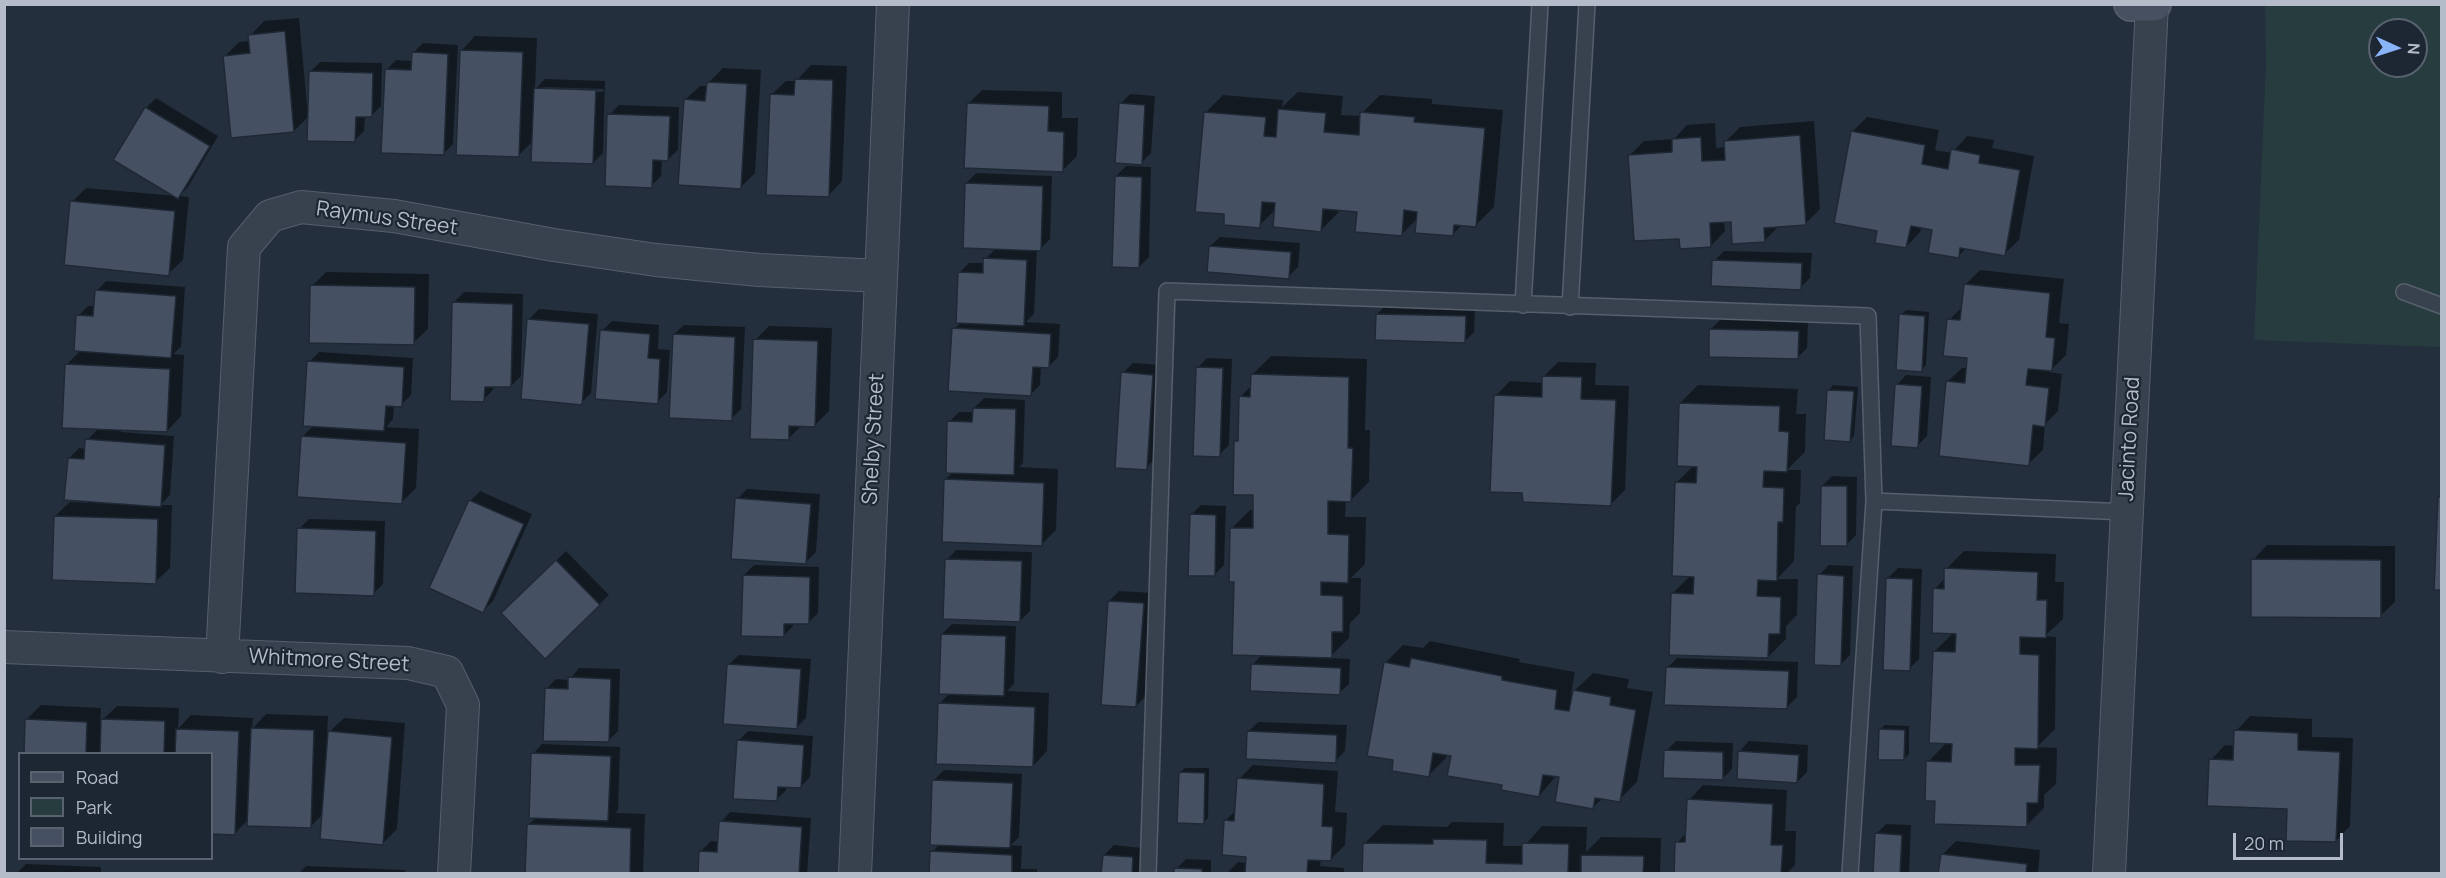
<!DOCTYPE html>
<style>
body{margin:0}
#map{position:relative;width:2446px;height:878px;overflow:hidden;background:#242f3e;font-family:Manrope,sans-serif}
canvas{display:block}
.frame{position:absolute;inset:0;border:6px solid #b4bcc9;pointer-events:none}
.legend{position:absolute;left:18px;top:752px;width:195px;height:108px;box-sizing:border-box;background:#1d2633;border:2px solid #59626f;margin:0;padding:8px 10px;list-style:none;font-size:18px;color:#b4bcc9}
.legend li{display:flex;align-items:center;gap:12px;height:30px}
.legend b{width:30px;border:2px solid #59626f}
.north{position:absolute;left:2368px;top:18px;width:60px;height:60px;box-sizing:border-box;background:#1d2633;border:2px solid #59626f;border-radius:50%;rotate:93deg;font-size:16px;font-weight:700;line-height:24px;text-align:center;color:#b4bcc9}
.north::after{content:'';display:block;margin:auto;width:21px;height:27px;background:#8ab4f8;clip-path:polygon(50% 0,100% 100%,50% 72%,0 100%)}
.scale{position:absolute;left:2233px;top:833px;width:110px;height:27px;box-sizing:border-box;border:3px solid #b4bcc9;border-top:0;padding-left:8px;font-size:18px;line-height:21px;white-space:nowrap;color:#b4bcc9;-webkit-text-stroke:4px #1d2633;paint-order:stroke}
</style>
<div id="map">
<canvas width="2446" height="878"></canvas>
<div class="frame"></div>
<ul class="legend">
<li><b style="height:8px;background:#465061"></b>Road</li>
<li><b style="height:16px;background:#263c3f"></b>Park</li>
<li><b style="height:16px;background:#455162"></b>Building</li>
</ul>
<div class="north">N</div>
<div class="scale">20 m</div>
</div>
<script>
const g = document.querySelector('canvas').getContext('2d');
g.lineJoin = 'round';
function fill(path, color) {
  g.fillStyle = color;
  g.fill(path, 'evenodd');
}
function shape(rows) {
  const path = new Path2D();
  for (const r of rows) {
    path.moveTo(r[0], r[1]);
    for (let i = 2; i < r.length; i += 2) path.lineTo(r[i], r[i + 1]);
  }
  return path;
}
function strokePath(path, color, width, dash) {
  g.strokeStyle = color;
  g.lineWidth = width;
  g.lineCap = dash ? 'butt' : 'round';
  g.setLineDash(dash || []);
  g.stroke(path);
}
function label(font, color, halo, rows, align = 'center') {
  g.font = font + ' Manrope,sans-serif';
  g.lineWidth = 4.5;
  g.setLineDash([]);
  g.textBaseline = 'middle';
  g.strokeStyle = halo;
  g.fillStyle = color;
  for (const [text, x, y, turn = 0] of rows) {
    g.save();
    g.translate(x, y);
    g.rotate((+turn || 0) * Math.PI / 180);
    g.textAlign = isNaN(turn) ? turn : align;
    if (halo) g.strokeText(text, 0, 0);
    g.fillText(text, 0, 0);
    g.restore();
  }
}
const green = shape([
 [2265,5,2441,5,2441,347,2254,340,2266,62],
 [2380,30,2416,30,2416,66,2380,66]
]);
const shadow = shape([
 [299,18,307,105,309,105,310,72,320,62,382,63,381,106,371,116,365,116,364,131,354,141,309,116,294,131,224,57,239,42,250,41,250,36,264,21],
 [475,36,537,38,535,89,545,79,605,81,603,153,593,163,533,141,519,155,461,51],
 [543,87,604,89,603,92,543,90],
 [423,43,458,45,453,144,443,154,386,70,396,60,413,61,413,53],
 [811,65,847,66,842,181,828,196,771,95,786,81,796,81],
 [723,68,761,70,755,173,741,187,685,100,700,86,708,86,709,82],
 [982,90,1062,92,1062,118,1078,118,1077,156,1063,170,968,104],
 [1298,92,1343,96,1341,115,1362,116,1362,113,1380,95,1432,99,1432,104,1503,110,1494,207,1476,225,1463,224,1452,235,1418,218,1402,234,1359,210,1339,209,1339,212,1321,230,1276,209,1259,226,1226,213,1205,113,1223,95,1283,100,1282,107],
 [1130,94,1155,96,1151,153,1141,163,1120,104],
 [156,98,218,136,188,187,179,196,189,197,183,260,168,274,72,202,86,188,177,196,146,108],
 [619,105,679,107,678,150,668,159,662,159,661,176,651,186,609,115],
 [1867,117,1939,130,1935,150,1952,153,1967,136,1994,140,1992,148,2034,156,2019,240,2004,254,1967,247,1958,257,1934,228,1922,226,1920,232,1906,247,1879,230,1852,132],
 [1814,121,1820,209,1805,224,1779,226,1764,241,1732,220,1724,221,1725,231,1711,246,1680,237,1630,155,1644,141,1674,139,1687,125,1715,123,1716,148,1726,147,1726,141,1740,127],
 [1126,166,1151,167,1149,257,1139,267,1116,176],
 [976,173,1052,176,1050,239,1040,249,1037,249,1034,314,1026,322,1060,324,1058,357,1048,367,1041,366,1040,385,1030,395,954,329,961,322,959,273,969,263,985,263,985,259,996,248,966,183],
 [1220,237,1300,243,1298,267,1288,277,1210,246],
 [1724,251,1812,253,1810,278,1800,288,1714,261],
 [1980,270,2064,279,2059,323,2069,324,2066,355,2049,372,2062,374,2058,411,2045,424,2043,450,2028,464,1947,382,1962,368,1968,368,1969,357,1949,320,1963,306,1965,285],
 [326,272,429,274,428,329,413,343,312,286],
 [106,281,185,287,181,347,173,354,184,355,181,416,167,431,121,429,121,432,174,436,170,495,160,505,172,505,170,568,155,582,55,516,70,502,88,503,69,458,79,448,86,449,87,440,99,428,66,365,81,350,78,316,88,306,95,306,97,291],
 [464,292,523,294,521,376,511,386,494,385,493,390,483,400,454,302],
 [1387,304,1475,307,1474,332,1464,342,1377,314],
 [539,309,598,314,591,393,581,403,529,319],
 [1906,310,1929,312,1926,365,1921,370,1901,315],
 [1721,319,1808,322,1807,348,1797,358,1711,329],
 [612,321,659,325,658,349,670,350,667,392,657,402,602,331],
 [684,325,745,327,741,409,731,419,674,334],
 [769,326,832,328,829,411,815,425,802,425,788,439,755,340],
 [319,352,413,358,411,395,401,405,394,405,393,419,386,427,419,429,416,488,401,503,302,437,314,425,309,362],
 [1271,356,1367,359,1365,430,1370,430,1369,482,1351,500,1346,500,1345,517,1366,517,1365,564,1351,578,1361,578,1360,613,1350,623,1349,638,1329,658,1350,659,1349,684,1339,693,1252,665,1263,654,1236,581,1232,528,1250,510,1254,510,1255,494,1236,441,1239,438,1240,397,1252,385,1253,374],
 [1207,358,1232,359,1229,445,1219,455,1197,368],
 [1558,362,1596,363,1595,385,1629,386,1625,490,1611,504,1524,491,1495,396,1510,381,1544,383,1544,376],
 [1133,363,1162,365,1156,458,1146,468,1123,373],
 [1906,375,1931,377,1927,436,1917,446,1897,385],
 [1698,385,1798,389,1796,414,1806,414,1805,452,1787,470,1801,470,1800,503,1796,507,1794,561,1777,579,1798,579,1797,615,1786,626,1786,639,1768,657,1672,594,1691,575,1676,483,1694,465,1680,403],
 [1833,385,1858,387,1854,436,1850,441,1829,390],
 [984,398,1025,400,1023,463,1019,467,1058,469,1056,530,1041,545,946,479,954,471,949,422,959,412,974,412,974,408],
 [1832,476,1857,477,1856,535,1846,545,1822,486],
 [747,489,820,494,816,552,806,562,737,499],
 [480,491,532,514,493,601,483,611,431,587,471,500],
 [1201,505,1226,506,1224,565,1214,575,1191,515],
 [309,519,385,521,383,584,373,594,299,529],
 [2267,545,2395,546,2395,602,2380,616,2253,560],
 [956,550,1032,552,1030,611,1020,621,947,560],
 [566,551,609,595,545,657,503,613],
 [1964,551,2056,554,2055,582,2064,582,2063,619,2045,636,2056,637,2055,729,2037,747,2057,748,2056,784,2044,795,2044,808,2026,826,1936,800,1928,762,1947,742,1934,652,1954,632,1935,589,1945,578,1946,569],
 [754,565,819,567,818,613,808,623,793,622,793,626,783,636,744,575],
 [1829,565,1853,566,1850,655,1840,665,1819,575],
 [1898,568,1922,569,1919,659,1909,669,1888,578],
 [1119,591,1153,593,1146,696,1136,706,1109,601],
 [952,624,1016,626,1014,684,1007,691,1049,693,1047,751,1033,766,939,704,950,693,942,634],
 [1430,641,1520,659,1519,662,1575,672,1571,694,1593,673,1629,679,1627,688,1653,692,1637,782,1619,800,1603,798,1593,807,1561,776,1557,775,1539,796,1503,784,1452,755,1447,754,1446,758,1428,776,1395,759,1385,663,1403,645,1423,648],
 [739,655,811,659,806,718,796,728,729,664],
 [1677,658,1798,662,1797,697,1787,707,1667,668],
 [579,668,620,669,618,731,608,741,546,689,556,679,569,680],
 [41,705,101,708,100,722,117,706,179,708,178,729,191,715,253,718,252,729,266,714,328,716,327,734,344,718,405,723,397,829,383,843,323,814,310,827,249,819,235,833,212,832,212,754,25,754,26,720],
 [2250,716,2312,719,2312,737,2353,738,2350,826,2336,841,2289,807,2211,760,2225,745,2235,746,2236,731],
 [1258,722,1347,725,1345,751,1335,761,1248,732],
 [1885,725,1909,726,1909,754,1904,759,1880,730],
 [748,731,813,736,810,777,800,787,786,786,786,790,776,800,738,741],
 [1676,741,1733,743,1732,769,1722,779,1666,751],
 [1749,741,1808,745,1807,772,1797,782,1740,751],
 [542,744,620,747,618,810,615,813,645,814,643,874,527,874,528,825,537,817,533,754],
 [1253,765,1338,771,1335,812,1347,813,1345,845,1330,860,1321,859,1320,866,1344,868,1344,874,1226,874,1238,862,1247,863,1247,856,1226,820,1237,809,1239,779],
 [1185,768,1209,768,1208,818,1203,823,1180,772],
 [944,770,1022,774,1019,837,1011,845,1022,846,1021,869,1037,869,1037,874,931,874,932,852,940,844,934,780],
 [1703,785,1787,790,1785,831,1796,831,1795,865,1786,874,1675,874,1677,843,1687,832,1689,800],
 [730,812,811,818,807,874,699,874,701,851,711,841,719,842,721,822],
 [1452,822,1504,823,1503,846,1524,846,1542,826,1587,827,1586,852,1601,837,1661,838,1660,874,1364,874,1365,843,1383,825,1447,827],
 [1886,824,1911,825,1909,874,1874,874,1876,834],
 [1956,841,2040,850,2038,874,1940,874,1942,855],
 [1114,845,1142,848,1140,874,1102,874,1104,855],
 [1186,859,1211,860,1211,874,1176,874,1176,869],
 [26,864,101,867,101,874,16,874],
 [306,866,405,870,405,874,298,874]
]);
const building = shape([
 [285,31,294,132,231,138,223,56,250,53,248,35,285,31],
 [460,50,523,52,519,157,456,155,460,50],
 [412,52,448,54,444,155,381,153,385,69,411,70,412,52],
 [309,71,373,73,372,117,356,117,355,142,307,141,309,71],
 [795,79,833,80,829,197,766,195,770,94,794,95,795,79],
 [707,82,747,84,741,189,678,185,684,99,705,101,707,82],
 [534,88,596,90,593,164,531,162,534,88],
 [967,103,1049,106,1048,131,1064,132,1063,172,964,168,967,103],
 [1119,103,1145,105,1142,165,1115,163,1119,103],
 [145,107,210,146,178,199,113,160,145,107],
 [1278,109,1326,113,1324,132,1359,135,1360,112,1415,117,1414,122,1485,128,1476,227,1454,225,1453,236,1415,233,1417,212,1404,210,1402,236,1355,232,1357,212,1323,209,1321,232,1273,227,1275,203,1262,202,1260,228,1224,225,1224,214,1195,212,1204,112,1266,117,1264,136,1276,137,1278,109],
 [607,114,670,116,668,161,653,160,652,188,605,186,607,114],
 [1851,131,1925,145,1922,164,1948,169,1951,149,1980,155,1979,163,2020,170,2005,256,1960,248,1959,258,1928,253,1932,230,1911,226,1906,248,1875,243,1877,231,1834,223,1851,131],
 [1800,135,1806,225,1764,228,1765,242,1732,244,1731,222,1710,223,1711,247,1680,249,1679,239,1634,241,1628,155,1672,152,1672,139,1701,137,1702,161,1725,160,1724,141,1800,135],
 [1115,176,1142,177,1139,268,1112,267,1115,176],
 [965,183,1043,186,1041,251,963,248,965,183],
 [70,201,175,211,169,276,64,265,70,201],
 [1209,246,1291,252,1289,279,1207,272,1209,246],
 [983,258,1027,260,1024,326,956,323,958,272,983,273,983,258],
 [1712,260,1802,263,1801,290,1711,286,1712,260],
 [1964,284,2050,293,2046,337,2055,338,2052,371,2028,369,2026,385,2049,388,2045,427,2033,425,2029,466,1939,456,1946,381,1965,383,1967,358,1943,356,1947,319,1960,320,1964,284],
 [310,285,415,287,414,345,309,343,310,285],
 [95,290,176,296,171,358,74,351,76,315,93,316,95,290],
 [452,302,513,304,511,387,485,387,484,402,450,401,452,302],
 [1376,314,1466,316,1465,343,1375,340,1376,314],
 [1899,314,1925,316,1922,372,1896,370,1899,314],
 [527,319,589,324,582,405,521,399,527,319],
 [952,328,1051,334,1049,368,1033,367,1031,396,948,391,952,328],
 [1709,329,1799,331,1798,359,1709,357,1709,329],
 [600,330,650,334,648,358,660,359,658,404,595,399,600,330],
 [673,334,735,337,732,421,669,418,673,334],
 [753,339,818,341,815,427,789,426,789,440,750,439,753,339],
 [307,361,404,367,402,407,386,406,384,431,303,426,307,361],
 [65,364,170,369,167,432,62,428,65,364],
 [1196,367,1223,368,1220,457,1193,456,1196,367],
 [1121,372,1153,375,1147,470,1115,468,1121,372],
 [1251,374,1349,377,1348,448,1353,448,1351,502,1328,501,1328,534,1349,535,1348,583,1321,582,1321,595,1343,596,1343,632,1332,632,1332,658,1232,655,1234,582,1229,582,1230,528,1253,528,1253,495,1233,495,1234,441,1238,441,1239,396,1250,397,1251,374],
 [1542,376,1582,377,1581,399,1616,400,1611,506,1523,502,1522,493,1490,492,1494,395,1542,397,1542,376],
 [1895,384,1922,386,1918,448,1891,446,1895,384],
 [1827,390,1854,391,1850,442,1824,440,1827,390],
 [1679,403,1780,406,1779,431,1789,432,1787,472,1764,471,1763,487,1784,488,1783,522,1778,522,1777,581,1758,580,1757,596,1781,597,1780,634,1769,634,1768,658,1669,655,1671,593,1693,594,1694,577,1672,576,1675,482,1696,483,1697,467,1677,466,1679,403],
 [973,408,1016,409,1014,475,946,473,947,421,972,422,973,408],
 [301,436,406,443,402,504,297,497,301,436],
 [85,439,165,445,161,507,64,500,68,458,84,459,85,439],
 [944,479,1044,483,1042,546,942,542,944,479],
 [1821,486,1847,486,1847,546,1820,546,1821,486],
 [2438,497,2442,497,2442,590,2434,590,2438,497],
 [735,498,811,504,806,564,731,559,735,498],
 [469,500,524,524,483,613,429,588,469,500],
 [1190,514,1216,515,1215,576,1188,576,1190,514],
 [54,516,158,519,156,584,52,580,54,516],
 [297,528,376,531,374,596,295,593,297,528],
 [945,559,1022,561,1020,622,943,619,945,559],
 [2251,559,2381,560,2381,618,2251,617,2251,559],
 [556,560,600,605,545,659,501,613,556,560],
 [1944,568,2038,572,2037,600,2047,600,2046,638,2020,637,2020,654,2039,655,2038,749,2015,748,2015,765,2040,765,2038,803,2027,803,2027,827,1934,824,1935,801,1925,801,1926,761,1951,762,1952,744,1929,743,1933,651,1955,652,1956,634,1932,633,1933,588,1944,589,1944,568],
 [1817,574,1844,576,1841,666,1814,665,1817,574],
 [743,575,810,577,809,624,784,624,784,637,741,636,743,575],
 [1886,578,1913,579,1910,671,1883,670,1886,578],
 [1108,601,1144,603,1136,707,1101,705,1108,601],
 [941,634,1006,636,1004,696,939,694,941,634],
 [1411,658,1502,676,1502,680,1557,690,1555,709,1569,711,1573,690,1611,697,1610,705,1636,710,1620,802,1595,798,1593,809,1555,802,1559,777,1543,775,1539,797,1501,790,1502,785,1447,776,1451,756,1433,753,1429,777,1392,771,1393,760,1367,756,1384,662,1409,667,1411,658],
 [727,664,801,669,797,729,723,724,727,664],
 [1251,664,1341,668,1340,695,1250,691,1251,664],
 [1666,667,1789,671,1787,709,1664,705,1666,667],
 [568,677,611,679,609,742,543,741,545,688,568,689,568,677],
 [938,703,1035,707,1033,767,936,764,938,703],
 [25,719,87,722,86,754,24,754,25,719],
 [101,719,165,721,164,754,100,754,101,719],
 [251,728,314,730,311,828,247,826,251,728],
 [176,729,239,731,235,835,212,834,212,754,175,754,176,729],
 [1879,729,1905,730,1904,760,1878,760,1879,729],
 [2234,730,2298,733,2298,750,2340,752,2336,842,2286,841,2287,809,2207,806,2209,759,2233,760,2234,730],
 [328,731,392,737,383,845,320,839,328,731],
 [1247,731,1337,735,1336,763,1246,759,1247,731],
 [737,740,804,745,801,788,778,787,777,801,733,799,737,740],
 [1664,750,1723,752,1723,780,1663,778,1664,750],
 [1738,751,1799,755,1797,783,1737,779,1738,751],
 [531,753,611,756,608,821,529,818,531,753],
 [1179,772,1205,773,1204,824,1177,823,1179,772],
 [1237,778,1324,784,1322,826,1333,827,1331,861,1308,860,1307,874,1245,874,1246,857,1222,855,1224,820,1234,821,1237,778],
 [932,780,1013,783,1010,848,930,845,932,780],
 [1687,799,1773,804,1771,845,1783,845,1781,874,1674,874,1675,842,1685,842,1687,799],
 [719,821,802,827,799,874,698,874,699,851,717,852,719,821],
 [527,824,631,828,630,874,525,874,527,824],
 [1875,833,1902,835,1900,874,1873,874,1875,833],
 [1433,839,1487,840,1486,863,1522,864,1522,843,1569,844,1568,872,1581,873,1581,855,1644,856,1643,874,1362,874,1363,843,1433,844,1433,839],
 [930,851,1012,855,1012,874,929,874,930,851],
 [1941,854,2027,864,2026,874,1938,874,1941,854],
 [1103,855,1133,857,1132,874,1101,874,1103,855],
 [1174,868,1202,869,1202,874,1174,874,1174,868]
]);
const lane = shape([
 [2404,292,2442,306],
 [1523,305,1540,4],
 [1570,307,1587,4],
 [1148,874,1167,291,1868,316,1874,501,2127,512],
 [1850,874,1874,501]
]);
const street = shape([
 [4,647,408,663,447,672,463,705,454,874],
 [222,657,244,247,270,216,301,207,394,216,554,245,656,260,759,270,881,276],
 [855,874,893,4],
 [2109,874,2152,4]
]);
const secondary = shape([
 [2131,4,2154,4]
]);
const streetNames = [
 ["Raymus Street",387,219,8],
 ["Shelby Street",874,439,-87],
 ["Jacinto Road",2130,439,-87],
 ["Whitmore Street",329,661,3]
];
fill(green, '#263c3f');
fill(shadow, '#0007');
fill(building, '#455162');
strokePath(building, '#1f2835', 1.5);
strokePath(lane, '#565f6c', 18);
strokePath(street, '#565f6c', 34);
strokePath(secondary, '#565f6c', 36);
strokePath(lane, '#38414e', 15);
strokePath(street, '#38414e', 32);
strokePath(secondary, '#465061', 33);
label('21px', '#b4bcc9', '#1d2633', streetNames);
</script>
